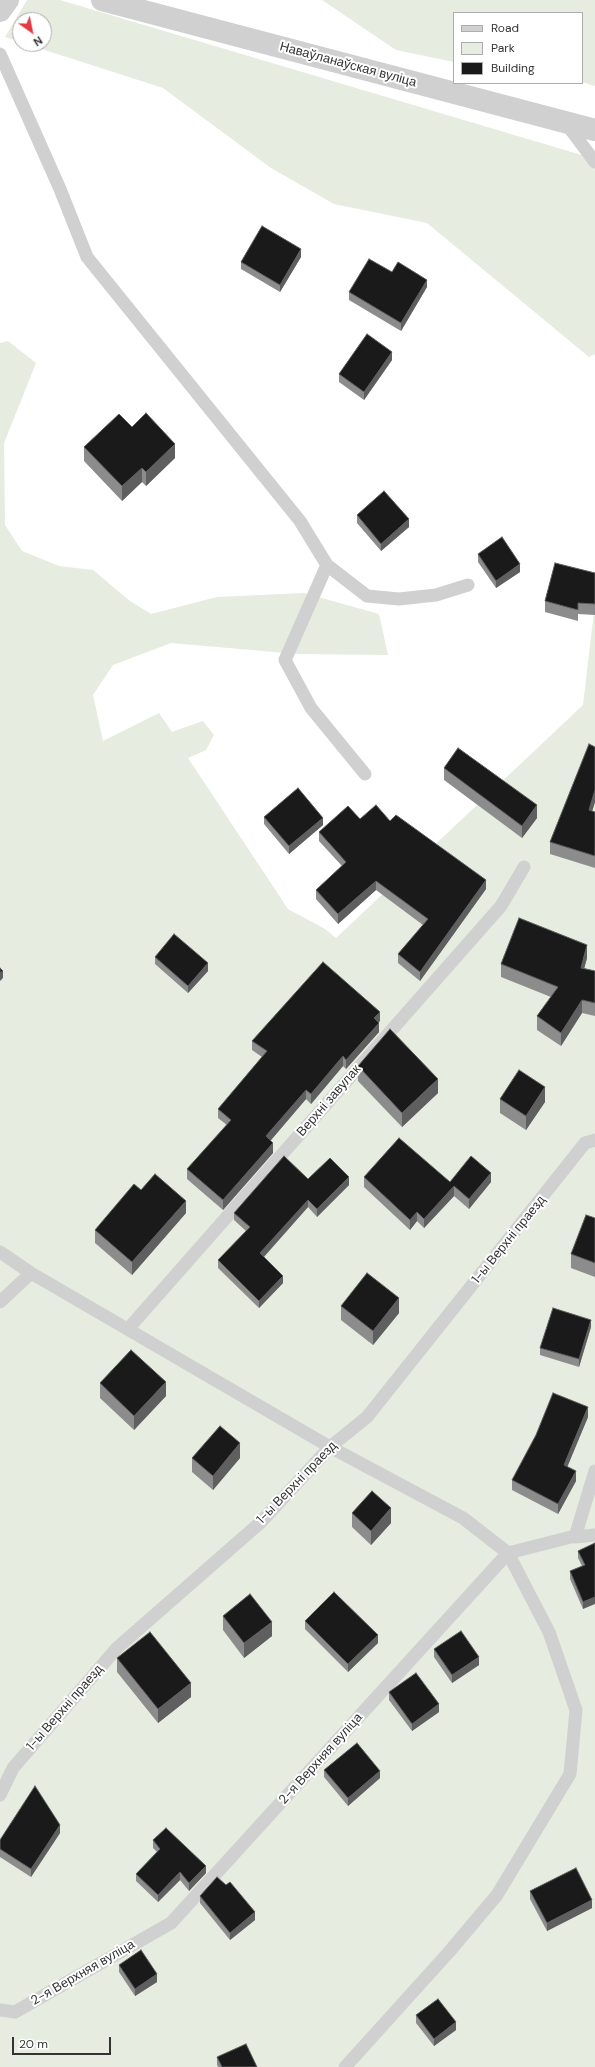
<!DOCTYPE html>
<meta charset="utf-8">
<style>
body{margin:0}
#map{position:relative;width:595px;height:2067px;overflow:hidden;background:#fff;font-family:"DM Sans",sans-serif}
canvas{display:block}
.legend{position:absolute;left:453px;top:12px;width:130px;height:72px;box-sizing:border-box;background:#fff;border:1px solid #adadad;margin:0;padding:5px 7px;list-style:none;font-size:12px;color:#333}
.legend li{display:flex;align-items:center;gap:8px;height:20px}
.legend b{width:20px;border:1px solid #adadad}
.north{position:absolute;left:12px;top:12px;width:40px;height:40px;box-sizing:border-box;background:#fff;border:1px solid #adadad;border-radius:50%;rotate:147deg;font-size:11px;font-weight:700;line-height:16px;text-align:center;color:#333}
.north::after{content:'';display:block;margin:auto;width:14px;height:18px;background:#e63946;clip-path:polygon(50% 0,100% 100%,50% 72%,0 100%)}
.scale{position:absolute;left:12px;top:2037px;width:99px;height:18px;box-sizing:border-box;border:2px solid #333;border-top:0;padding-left:5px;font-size:12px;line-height:14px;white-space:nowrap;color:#333;-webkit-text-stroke:3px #fff;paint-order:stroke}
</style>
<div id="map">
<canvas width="595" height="2067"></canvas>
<ul class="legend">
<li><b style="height:5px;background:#d0d0d0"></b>Road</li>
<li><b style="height:11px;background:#e6ecdf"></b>Park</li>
<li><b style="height:11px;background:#1a1a1a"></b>Building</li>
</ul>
<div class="north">N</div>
<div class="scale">20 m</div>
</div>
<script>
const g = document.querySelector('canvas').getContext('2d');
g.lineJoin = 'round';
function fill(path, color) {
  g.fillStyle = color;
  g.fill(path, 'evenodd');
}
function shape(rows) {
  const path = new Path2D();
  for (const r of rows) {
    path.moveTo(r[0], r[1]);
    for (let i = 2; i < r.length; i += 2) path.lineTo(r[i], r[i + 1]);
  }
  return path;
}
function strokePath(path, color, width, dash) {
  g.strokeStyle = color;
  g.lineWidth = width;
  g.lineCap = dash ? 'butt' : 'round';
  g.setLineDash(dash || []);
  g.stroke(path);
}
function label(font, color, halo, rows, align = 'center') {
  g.font = font + ' "DM Sans",sans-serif';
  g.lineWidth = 4;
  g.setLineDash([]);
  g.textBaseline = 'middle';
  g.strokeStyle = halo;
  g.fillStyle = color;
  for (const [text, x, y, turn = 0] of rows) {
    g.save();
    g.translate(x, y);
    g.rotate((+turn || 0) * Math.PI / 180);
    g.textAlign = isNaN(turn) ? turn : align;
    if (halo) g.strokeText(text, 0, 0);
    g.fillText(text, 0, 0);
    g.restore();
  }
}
const green = shape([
 [27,0,60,0,595,159,595,354,589,357,427,223,334,204,271,168,163,88,26,44,44,44,44,20,20,20,20,42,5,37],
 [322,0,595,0,595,86,582,82,582,13,454,13,454,62,396,50],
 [8,341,36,363,4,443,5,525,22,551,59,566,93,570,130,601,151,614,217,597,304,593,379,614,388,655,297,654,171,643,113,665,93,695,103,741,159,713,172,732,203,721,214,735,206,750,188,758,288,909,325,929,336,938,583,705,595,603,595,2067,0,2067,0,343]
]);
const service = shape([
 [0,54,60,189,87,257,300,521,327,565,367,596,399,599,436,595,468,585],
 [565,122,595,162],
 [327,565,285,660,311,708,365,774],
 [0,1252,31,1273,330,1447,463,1518,508,1553,549,1632,576,1710,570,1774,497,1895,449,1952,345,2067],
 [0,1302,31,1273],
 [128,1329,501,906,524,867],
 [575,1537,595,1535],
 [0,1795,13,1768,117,1648,261,1522,330,1447,367,1417,585,1143,595,1140],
 [0,2010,15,2012,171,1923,508,1553,575,1536,575,1537,595,1471]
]);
const minor = shape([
 [0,11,8,0]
]);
const tertiary = shape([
 [102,0,595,130]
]);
const wall = shape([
 [301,257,280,292,241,269,241,262],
 [392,272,427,287,401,331,349,300,349,292],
 [392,360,364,400,339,382,339,374],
 [132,427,175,458,146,486,142,482,122,501,84,461,84,447],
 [357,515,409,527,381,551,357,523],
 [478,554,520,572,496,588,478,562],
 [595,573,595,615,578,614,578,621,545,612,545,601],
 [595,747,595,802,592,811,595,812,595,868,550,854,550,842],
 [444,768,537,818,522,838,444,780],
 [264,817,323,825,289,854,264,824],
 [360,819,390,821,486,889,420,981,398,963,398,954,423,925,376,890,338,924,316,899,316,890,342,866,319,841,319,832],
 [155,957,208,971,188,993,155,964],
 [587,958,584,968,595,971,595,1016,582,1013,561,1046,537,1030,537,1016,551,997,501,977,501,964],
 [380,1021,379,1022,379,1032,346,1069,343,1066,311,1104,306,1099,270,1141,273,1153,223,1210,187,1179,187,1169,227,1125,218,1118,218,1109,262,1057,252,1050,252,1041],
 [358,1066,438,1093,402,1127,358,1081],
 [500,1099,545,1102,526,1130,500,1113],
 [364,1177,450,1182,491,1182,469,1209,454,1196,424,1228,417,1221,410,1230,364,1187],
 [308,1179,349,1185,317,1217,308,1207,264,1257,283,1283,259,1308,218,1268,218,1260,246,1231,234,1220,234,1213],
 [186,1213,132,1275,95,1243,95,1230],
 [595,1218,595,1277,571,1268,571,1254],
 [341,1306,399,1313,373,1345,341,1320],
 [591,1327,579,1367,540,1355,540,1348],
 [100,1383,166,1396,134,1430,100,1398],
 [588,1417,567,1466,576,1481,558,1514,512,1490,512,1480],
 [192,1458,240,1458,213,1490,192,1472],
 [352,1513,391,1523,371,1545,352,1527],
 [595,1543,583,1609,570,1579,570,1571,582,1566,578,1558,578,1551],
 [223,1616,272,1636,244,1658,223,1630],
 [305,1621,378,1643,348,1672,305,1629],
 [434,1649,479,1665,452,1683,434,1657],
 [117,1658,191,1697,158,1723,117,1672],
 [389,1692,439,1712,412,1731,389,1700],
 [324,1770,380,1778,348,1806,324,1777],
 [60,1833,31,1877,0,1857,0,1840],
 [153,1840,206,1873,189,1891,180,1880,158,1902,136,1881,136,1874,157,1852,153,1848],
 [530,1891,592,1908,547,1931,530,1899],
 [200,1896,255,1920,230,1940,200,1903],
 [119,1965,157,1982,135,1996,119,1972],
 [416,2015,456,2030,434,2046,416,2023],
 [217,2057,257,2067,218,2067,217,2065]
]);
const shadedWall = shape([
 [301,249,301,257,280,292,280,285],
 [427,280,427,287,401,331,401,323],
 [392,352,392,360,364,400,364,392],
 [175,444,175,458,146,486,146,472],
 [142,468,142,482,122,501,122,486],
 [409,519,409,527,381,551,381,544],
 [520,564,520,572,496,588,496,581],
 [595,790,595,802,589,822,589,810],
 [537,805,537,818,522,838,522,826],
 [323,818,323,825,289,854,289,846],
 [486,880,486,889,420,981,420,972],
 [376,881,376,890,338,924,338,914],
 [587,945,587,958,581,981,581,968],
 [208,963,208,971,188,993,188,986],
 [3,971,3,978,0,981,0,973],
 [582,1000,582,1013,561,1046,561,1033],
 [380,1012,380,1021,374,1027,374,1018],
 [379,1023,379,1032,346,1069,346,1060],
 [343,1056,343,1066,311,1104,311,1094],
 [438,1079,438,1093,402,1127,402,1113],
 [545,1087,545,1102,526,1130,526,1116],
 [306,1090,306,1099,266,1146,266,1136],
 [273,1143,273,1153,223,1210,223,1200],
 [491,1173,491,1182,469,1209,469,1199],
 [349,1177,349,1185,317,1217,317,1209],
 [454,1186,454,1196,424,1228,424,1219],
 [308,1200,308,1207,260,1261,260,1253],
 [186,1201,186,1213,132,1275,132,1262],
 [417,1212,417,1221,410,1230,410,1220],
 [283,1276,283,1283,259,1308,259,1301],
 [399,1298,399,1313,373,1345,373,1331],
 [591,1320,591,1327,579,1367,579,1359],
 [166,1382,166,1396,134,1430,134,1416],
 [588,1407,588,1417,564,1475,564,1465],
 [240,1443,240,1458,213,1490,213,1476],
 [576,1471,576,1481,558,1514,558,1504],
 [391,1508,391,1523,371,1545,371,1531],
 [595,1597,595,1604,583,1609,583,1602],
 [272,1622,272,1636,244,1658,244,1643],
 [378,1635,378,1643,348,1672,348,1664],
 [479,1657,479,1665,452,1683,452,1675],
 [191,1683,191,1697,158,1723,158,1709],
 [439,1704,439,1712,412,1731,412,1724],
 [380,1771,380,1778,348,1806,348,1798],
 [60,1825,60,1833,31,1877,31,1869],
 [206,1866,206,1873,189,1891,189,1883],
 [180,1872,180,1880,158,1902,158,1895],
 [592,1900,592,1908,547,1931,547,1923],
 [255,1912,255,1920,230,1940,230,1933],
 [157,1974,157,1982,135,1996,135,1989],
 [456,2022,456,2030,434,2046,434,2039]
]);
const building = shape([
 [262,226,301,249,280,285,241,262,262,226],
 [369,259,392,272,398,262,427,280,401,323,349,292,369,259],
 [367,334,392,352,364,392,339,374,367,334],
 [146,413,175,444,146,472,142,468,122,486,84,447,119,414,132,427,146,413],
 [384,491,409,519,381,544,357,515,384,491],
 [502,537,520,564,496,581,478,554,502,537],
 [555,563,595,573,595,604,578,603,578,610,545,601,555,563],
 [589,744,595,747,595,790,589,810,595,812,595,856,550,842,589,744],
 [458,748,537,805,522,826,444,768,458,748],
 [298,788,323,818,289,846,264,817,298,788],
 [376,805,390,821,396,815,486,880,420,972,398,954,428,919,376,881,338,914,316,890,346,862,319,832,348,806,360,819,376,805],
 [519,918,587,945,581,968,595,971,595,1003,582,1000,561,1033,537,1016,558,987,501,964,519,918],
 [174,934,208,963,188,986,155,957,174,934],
 [323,962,380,1012,374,1018,379,1023,346,1060,343,1056,311,1094,306,1090,266,1136,273,1143,223,1200,187,1169,231,1120,218,1109,267,1051,252,1041,323,962],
 [0,968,3,971,0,973,0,968],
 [390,1029,438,1079,402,1113,358,1066,390,1029],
 [519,1070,545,1087,526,1116,500,1099,519,1070],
 [399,1138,450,1182,471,1156,491,1173,469,1199,454,1186,424,1219,417,1212,410,1220,364,1177,399,1138],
 [284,1156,308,1179,330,1158,349,1177,317,1209,308,1200,260,1253,283,1276,259,1301,218,1260,250,1227,234,1213,284,1156],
 [155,1174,186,1201,132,1262,95,1230,134,1184,141,1190,155,1174],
 [586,1215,595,1218,595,1263,571,1254,586,1215],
 [367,1273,399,1298,373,1331,341,1306,367,1273],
 [553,1308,591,1320,579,1359,540,1348,553,1308],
 [131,1350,166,1382,134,1416,100,1383,131,1350],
 [553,1393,588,1407,564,1465,576,1471,558,1504,512,1480,536,1435,553,1393],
 [220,1426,240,1443,213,1476,192,1458,220,1426],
 [372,1491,391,1508,371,1531,352,1513,372,1491],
 [595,1543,595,1597,583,1602,570,1571,585,1565,578,1551,595,1543],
 [334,1592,378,1635,348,1664,305,1621,334,1592],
 [250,1594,272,1622,244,1643,223,1616,250,1594],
 [461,1631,479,1657,452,1675,434,1649,461,1631],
 [150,1632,191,1683,158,1709,117,1658,150,1632],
 [416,1673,439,1704,412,1724,389,1692,416,1673],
 [357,1743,380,1771,348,1798,324,1770,357,1743],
 [35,1786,60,1825,31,1869,0,1849,0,1840,35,1786],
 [166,1828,206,1866,189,1883,180,1872,158,1895,136,1874,160,1849,153,1840,166,1828],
 [576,1868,592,1900,547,1923,530,1891,576,1868],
 [217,1877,226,1885,230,1882,255,1912,230,1933,200,1896,217,1877],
 [141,1950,157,1974,135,1989,119,1965,141,1950],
 [438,1999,456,2022,434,2039,416,2015,438,1999],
 [246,2044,257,2067,222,2067,217,2057,246,2044]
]);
const streetNames = [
 ["Наваўланаўская вуліца",348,65,15],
 ["Верхні завулак",329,1101,-49],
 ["1-ы Верхні праезд",509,1240,-51],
 ["1-ы Верхні праезд",297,1483,-46],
 ["1-ы Верхні праезд",65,1708,-49],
 ["2-я Верхняя вуліца",321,1759,-48],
 ["2-я Верхняя вуліца",83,1973,-30]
];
fill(green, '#e6ecdf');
strokePath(service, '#d0d0d0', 13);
strokePath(minor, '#d0d0d0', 22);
strokePath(tertiary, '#d0d0d0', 22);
fill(wall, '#8c8c8c');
fill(shadedWall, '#5f5f5f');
fill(building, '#1a1a1a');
strokePath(building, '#5f5f5f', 1);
label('13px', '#333', '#fff', streetNames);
</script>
